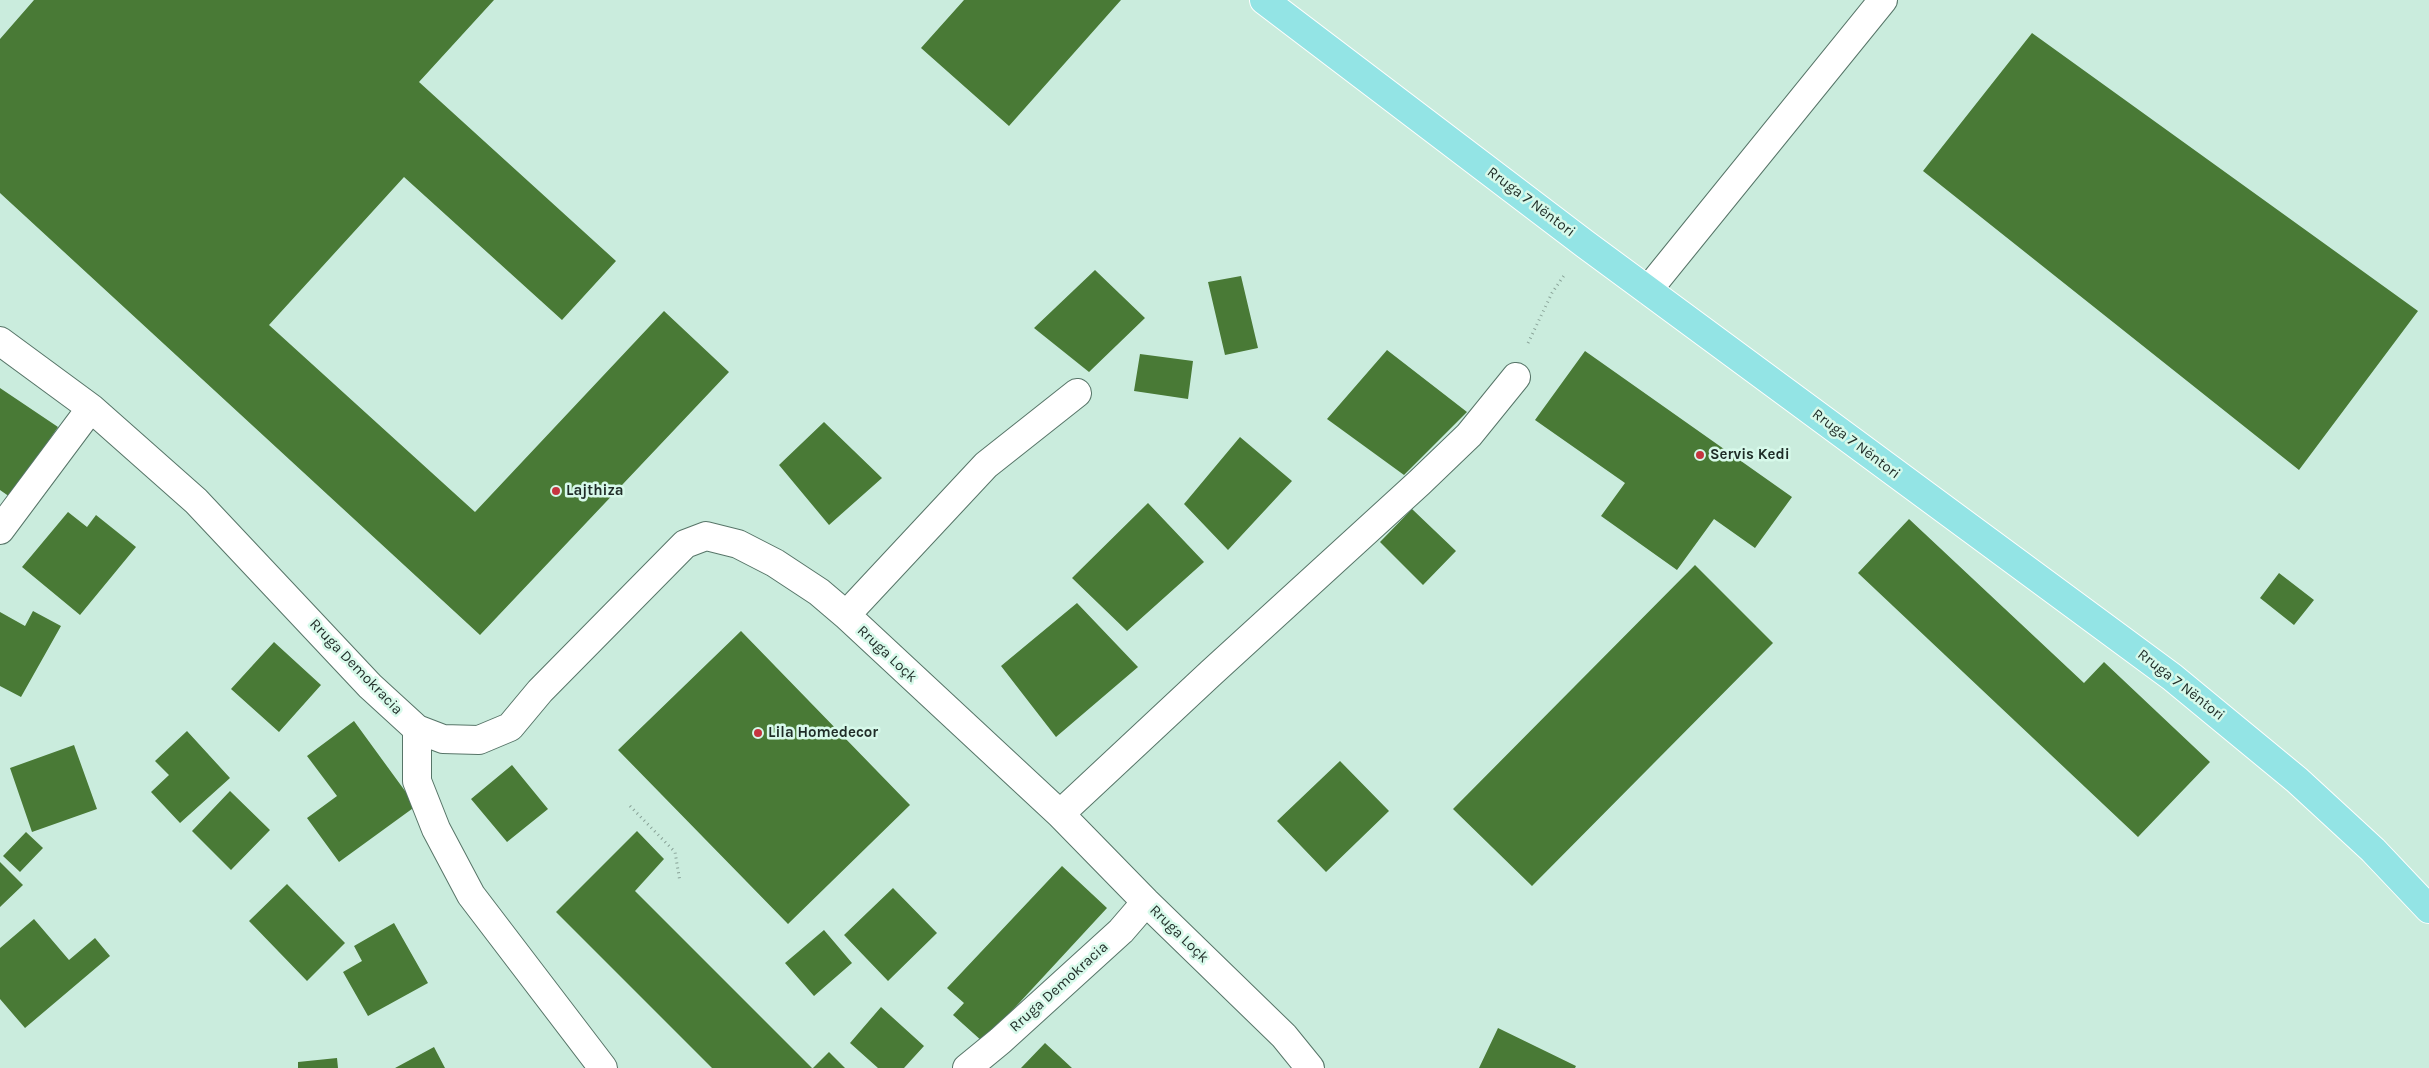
<!DOCTYPE html>
<meta charset="utf-8">
<style>
body{margin:0}
canvas{display:block;background:#caecdd}
</style>
<canvas width="2429" height="1068"></canvas>
<script>
const g = document.querySelector('canvas').getContext('2d');
g.lineJoin = 'round';
function fill(path, color) {
  g.fillStyle = color;
  g.fill(path, 'evenodd');
}
function shape(rows) {
  const path = new Path2D();
  for (const r of rows) {
    path.moveTo(r[0], r[1]);
    for (let i = 2; i < r.length; i += 2) path.lineTo(r[i], r[i + 1]);
  }
  return path;
}
function strokePath(path, color, width, dash) {
  g.strokeStyle = color;
  g.lineWidth = width;
  g.lineCap = dash ? 'butt' : 'round';
  g.setLineDash(dash || []);
  g.stroke(path);
}
function label(font, color, halo, rows, align = 'center') {
  g.font = font + ' Karla,sans-serif';
  g.lineWidth = 5;
  g.setLineDash([]);
  g.textBaseline = 'middle';
  g.strokeStyle = halo;
  g.fillStyle = color;
  for (const [text, x, y, turn = 0] of rows) {
    g.save();
    g.translate(x, y);
    g.rotate((+turn || 0) * Math.PI / 180);
    g.textAlign = isNaN(turn) ? turn : align;
    if (halo) g.strokeText(text, 0, 0);
    g.fillText(text, 0, 0);
    g.restore();
  }
}
const building = shape([
 [34,0,494,0,419,82,616,261,562,320,404,177,269,325,475,512,664,311,729,372,480,635,0,193,0,39],
 [964,0,1121,0,1009,126,921,48],
 [2032,33,2418,311,2299,470,1923,171],
 [1095,270,1145,318,1089,372,1034,328],
 [1241,276,1258,348,1225,355,1208,282],
 [1387,350,1467,412,1404,475,1327,419],
 [1585,351,1792,497,1755,548,1714,519,1677,570,1601,516,1625,483,1535,420],
 [1140,354,1193,361,1188,399,1134,391],
 [0,388,58,427,10,497,0,490],
 [824,422,882,478,829,525,779,465],
 [1240,437,1292,481,1228,550,1184,504],
 [1148,503,1204,562,1127,631,1072,578],
 [1412,509,1456,551,1423,585,1380,542],
 [68,512,87,527,96,515,136,547,80,615,22,567],
 [1909,519,2084,683,2104,662,2210,762,2138,837,1858,573],
 [1695,565,1773,643,1532,886,1453,809],
 [2279,573,2314,600,2294,625,2260,598],
 [1077,603,1138,667,1056,737,1001,666],
 [33,611,61,626,21,697,0,686,0,612,25,626],
 [741,631,910,805,788,924,618,750],
 [274,642,321,685,279,732,231,689],
 [354,721,416,806,339,862,307,818,337,796,307,756],
 [187,731,230,778,180,823,151,792,169,775,155,761],
 [74,745,97,809,32,832,10,768],
 [1340,761,1389,811,1326,872,1277,821],
 [512,765,548,809,507,842,471,799],
 [230,791,270,830,231,870,192,831],
 [637,831,664,859,635,891,812,1068,712,1068,556,912],
 [26,832,43,848,20,872,3,856],
 [0,862,23,885,0,907],
 [1062,866,1107,908,983,1042,953,1015,964,1003,947,988],
 [287,884,345,943,307,981,249,921],
 [893,888,937,933,888,981,844,935],
 [34,919,69,960,95,938,110,956,25,1028,0,999,0,948],
 [394,923,428,983,368,1016,343,972,362,961,354,946],
 [824,930,852,963,814,996,785,963],
 [881,1007,924,1046,904,1068,878,1068,850,1043],
 [1498,1028,1576,1066,1575,1068,1479,1068],
 [1045,1043,1072,1068,1021,1068],
 [434,1047,445,1068,395,1068],
 [829,1052,845,1068,813,1068],
 [337,1058,338,1068,298,1068,298,1062]
]);
const path = shape([
 [1528,343,1552,293,1565,274],
 [630,806,675,852,680,882]
]);
const minor = shape([
 [1648,290,1883,0],
 [0,341,91,408,196,501,370,686,417,729,443,739,479,740,510,727,540,691,685,544,706,536,738,544,775,563,819,592,846,615,1060,814,1146,902,1284,1036,1310,1068],
 [0,530,91,408],
 [846,615,986,465,1077,393],
 [417,729,417,781,436,829,471,895,603,1068],
 [1060,814,1211,673,1419,483,1469,435,1516,377],
 [967,1068,1000,1041,1121,931,1146,902]
]);
const major = shape([
 [1264,0,1585,244,2172,677,2297,780,2373,850,2429,909]
]);
const markers = [
 [1700,455,5,"#c5353f"],
 [556,491,5,"#c5353f"],
 [758,733,5,"#c5353f"]
];
const streetNames = [
 ["Rruga 7 Nëntori",1531,202,37],
 ["Rruga 7 Nëntori",1856,444,37],
 ["Rruga Loçk",887,654,43],
 ["Rruga Demokracia",356,667,46],
 ["Rruga 7 Nëntori",2181,685,38],
 ["Rruga Loçk",1179,934,44],
 ["Rruga Demokracia",1059,987,-42]
];
const poiNames = [
 ["Servis Kedi",1710,455],
 ["Lajthiza",566,491],
 ["Lila Homedecor",768,733]
];
fill(building, '#497a36');
strokePath(minor, '#577568', 30);
strokePath(major, '#fff', 30);
strokePath(path, '#87a196', 3, [1, 4]);
strokePath(minor, '#fff', 28);
strokePath(major, '#93e4e5', 28);
for (const [x, y, r, color] of markers) {
  const dot = new Path2D();
  dot.arc(x, y, r, 0, 2 * Math.PI);
  g.fillStyle = color;
  g.fill(dot);
  strokePath(dot, '#d7f9ea', 2);
}
label('15px', '#1f2c27', '#d7f9ea', streetNames);
label('bold 15px', '#1f2c27', '#d7f9ea', poiNames, 'left');
</script>
